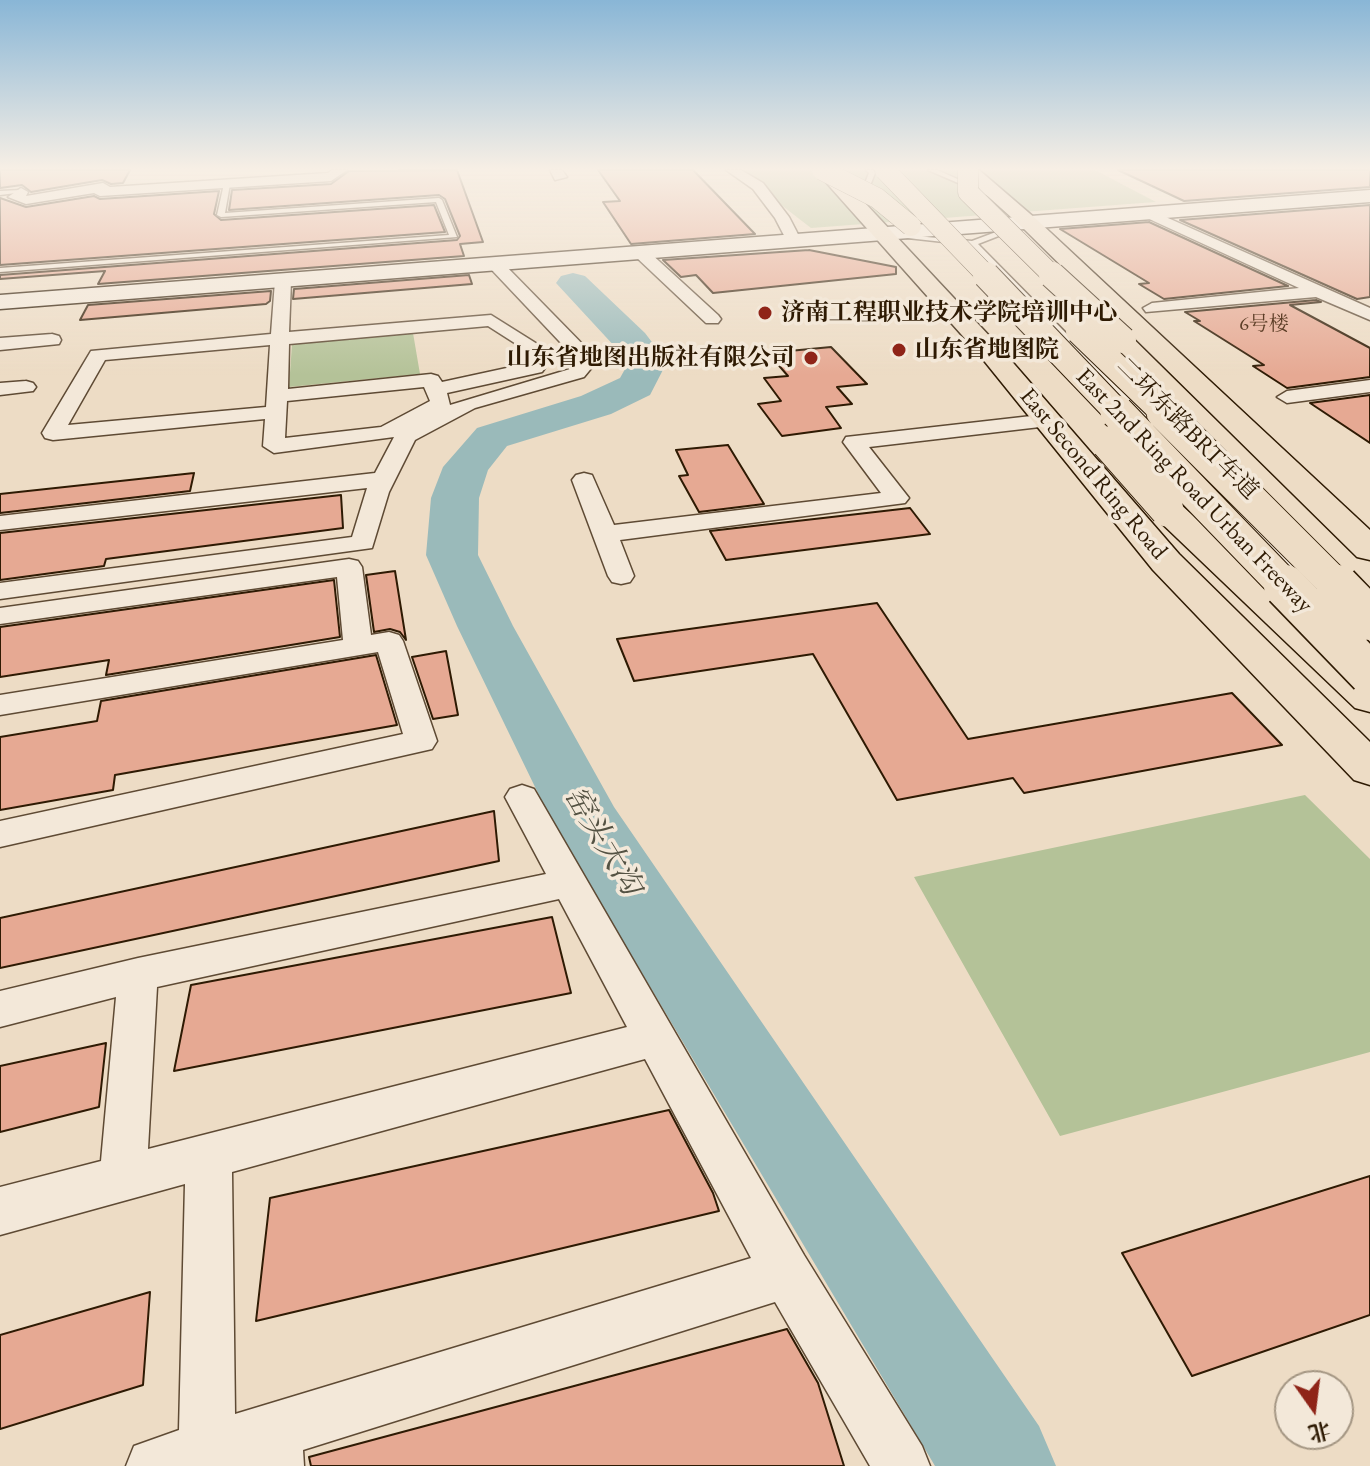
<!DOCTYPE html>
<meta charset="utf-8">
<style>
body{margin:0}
#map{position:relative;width:1370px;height:1466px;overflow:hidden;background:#eddcc5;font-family:"EB Garamond","Noto Serif SC",serif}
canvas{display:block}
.north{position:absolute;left:1274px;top:1370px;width:80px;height:80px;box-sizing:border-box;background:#f3e8d9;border:2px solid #a49683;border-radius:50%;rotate:166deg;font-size:22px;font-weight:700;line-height:32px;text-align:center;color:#2e1a03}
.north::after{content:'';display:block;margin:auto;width:28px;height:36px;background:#8f2418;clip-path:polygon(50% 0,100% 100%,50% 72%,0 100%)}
</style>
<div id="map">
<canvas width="1370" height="1466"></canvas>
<div class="north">北</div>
</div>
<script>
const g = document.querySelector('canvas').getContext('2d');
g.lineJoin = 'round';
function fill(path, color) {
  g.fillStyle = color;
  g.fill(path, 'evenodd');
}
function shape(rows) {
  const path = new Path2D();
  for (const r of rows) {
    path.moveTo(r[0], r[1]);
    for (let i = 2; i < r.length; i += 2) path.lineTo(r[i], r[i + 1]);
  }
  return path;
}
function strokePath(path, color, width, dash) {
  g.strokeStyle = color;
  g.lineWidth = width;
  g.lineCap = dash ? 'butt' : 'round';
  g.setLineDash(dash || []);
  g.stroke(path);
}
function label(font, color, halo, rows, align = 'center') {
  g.font = font + ' "EB Garamond","Noto Serif SC",serif';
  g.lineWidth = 7;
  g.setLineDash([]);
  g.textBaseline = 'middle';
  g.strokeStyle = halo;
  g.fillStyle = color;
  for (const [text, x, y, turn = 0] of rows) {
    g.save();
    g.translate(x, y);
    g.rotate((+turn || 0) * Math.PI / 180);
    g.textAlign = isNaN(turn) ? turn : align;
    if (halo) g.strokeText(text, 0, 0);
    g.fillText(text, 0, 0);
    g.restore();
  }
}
const green = shape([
 [736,170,1095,170,1156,202,811,228],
 [413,333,420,374,289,387,292,344],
 [1305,795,1370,859,1370,1052,1060,1136,914,877]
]);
const river = shape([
 [573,273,585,276,645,333,667,362,650,395,611,414,507,446,488,470,479,498,478,555,513,626,614,807,1039,1426,1056,1466,935,1466,552,822,457,626,426,555,431,498,443,467,477,428,581,396,620,378,629,362,556,283,561,276,573,273]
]);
const building = shape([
 [0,170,130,170,123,183,111,184,102,180,31,192,22,185,0,188,0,170],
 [457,170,483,242,460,244,464,256,98,284,105,271,0,279,0,275,457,240,460,236,445,199,439,195,229,210,232,190,331,184,349,171,457,170],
 [598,170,693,170,755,234,631,244,603,202,620,201,598,170],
 [1118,170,1370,170,1370,187,1184,201,1118,170],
 [219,191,214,214,221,220,434,205,445,232,0,265,0,198,26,207,94,196,100,199,219,191],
 [1370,205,1370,297,1357,299,1180,220,1370,205],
 [1149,222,1288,286,1164,299,1139,284,1149,283,1060,229,1149,222],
 [809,250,896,267,896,274,713,293,696,275,681,277,663,260,809,250],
 [469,275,472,284,293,299,294,289,469,275],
 [271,291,270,301,266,304,80,320,88,305,271,291],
 [1316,300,1321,302,1290,305,1370,348,1370,377,1287,388,1253,366,1264,365,1194,321,1200,321,1185,312,1316,300],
 [831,347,867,384,837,387,852,404,826,407,841,428,782,436,758,404,781,401,764,378,788,376,768,353,831,347],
 [1370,395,1370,443,1310,403,1370,395],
 [728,445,764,504,699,512,679,476,688,475,676,450,728,445],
 [194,473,190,491,0,513,0,494,194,473],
 [341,495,343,528,106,559,104,566,0,580,0,533,341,495],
 [910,508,930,534,726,560,710,531,910,508],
 [395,571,406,640,400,632,390,629,374,632,366,575,395,571],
 [334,580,340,637,106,675,109,660,0,677,0,627,334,580],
 [877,603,968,739,1232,693,1282,745,1024,793,1013,778,897,800,813,654,634,681,617,639,877,603],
 [446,651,458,715,433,719,412,657,446,651],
 [376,655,397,725,115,775,113,790,0,810,0,737,97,721,101,701,376,655],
 [494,811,499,861,0,968,0,918,494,811],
 [552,917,571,993,174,1071,191,985,552,917],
 [106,1043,99,1107,0,1132,0,1066,106,1043],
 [669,1110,713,1193,719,1211,256,1321,270,1198,669,1110],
 [1370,1176,1370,1315,1192,1376,1122,1253,1370,1176],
 [150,1292,143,1385,0,1429,0,1335,150,1292],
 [787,1329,818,1383,844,1466,311,1466,309,1457,787,1329]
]);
const lane = shape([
 [866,170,873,170,875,173,864,201,861,203,858,201,869,173,866,170],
 [928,170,937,170,1005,200,1000,201,928,170],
 [227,182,230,184,225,213,439,198,442,200,457,237,0,272,0,268,449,235,436,202,221,217,217,215,224,184,227,182],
 [0,191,21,190,24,192,0,195,0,191],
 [1012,226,1019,228,978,244,1146,414,1146,418,1138,418,971,245,889,236,893,234,972,241,1012,226],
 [1166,442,1174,442,1311,578,1311,584,1301,584,1166,446,1166,442]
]);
const street = shape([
 [332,170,347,170,331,181,100,196,94,193,26,204,8,197,21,188,28,192,26,196,103,183,110,187,328,173,332,170],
 [550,170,562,170,567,177,555,180,550,170],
 [726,170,741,170,763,183,789,217,802,242,799,245,789,245,775,218,753,189,726,170],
 [1150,210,1370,308,1370,320,1316,297,1146,312,1143,308,1152,303,1299,288,1145,217,1145,211,1150,210],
 [642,249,648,251,718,315,721,319,718,323,706,323,636,257,636,251,642,249],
 [496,260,502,262,598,360,584,377,475,408,415,440,389,492,372,548,0,599,0,583,352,537,367,488,0,530,0,516,375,473,394,437,274,453,263,446,265,419,53,440,45,438,42,433,91,351,271,334,275,281,283,276,291,281,289,332,491,315,542,347,545,368,542,372,447,393,450,405,570,369,577,360,490,268,490,262,496,260],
 [488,326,524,349,525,364,442,382,438,376,431,374,288,389,289,344,488,326],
 [270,345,266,407,68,425,105,360,270,345],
 [424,387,430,401,381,427,285,438,287,401,424,387],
 [52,334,59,336,61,340,59,344,0,350,0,338,52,334],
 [1370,380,1370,392,1287,403,1277,397,1287,391,1370,380],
 [26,381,33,383,36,387,33,391,0,395,0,383,26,381],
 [1049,414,1057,415,1060,420,1057,425,869,447,909,498,905,503,620,540,634,576,630,582,621,584,612,582,608,576,572,480,576,475,584,473,592,475,614,525,881,493,843,442,846,437,1049,414],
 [349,559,358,561,362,567,371,635,389,632,399,635,403,641,437,741,432,749,0,847,0,821,403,734,378,652,0,715,0,695,343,640,337,577,0,624,0,608,349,559],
 [522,785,534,789,804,1255,922,1446,930,1466,870,1466,775,1302,303,1450,304,1466,126,1466,134,1446,179,1430,185,1184,0,1235,0,1187,101,1161,116,997,0,1027,0,991,138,958,546,874,505,797,510,789,522,785],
 [559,899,627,1027,148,1149,157,987,559,899],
 [645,1059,751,1258,235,1414,232,1172,645,1059]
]);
const secondary = shape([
 [1370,190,1370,202,0,309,0,295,1370,190]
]);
const highway = shape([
 [815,170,834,170,995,342,1179,554,1370,742,1370,785,1354,780,1153,570,977,352,815,170],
 [959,170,979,170,1036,219,1370,530,1370,560,1357,557,1022,227,959,170],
 [1167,500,1179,503,1370,676,1370,712,1355,708,1155,517,1150,510,1155,503,1167,500]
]);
const highwayBridgeFar3 = shape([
 [822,170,877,198,911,226],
 [885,170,988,277],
 [968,170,968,192,1054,277]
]);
const highwayBridgeFar2 = shape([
 [986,275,1119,414],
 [1052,275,1123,340],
 [1079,331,1165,414]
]);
const highwayBridgeFar1 = shape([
 [1117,412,1287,588],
 [1163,412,1339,588],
 [1108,443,1167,510]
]);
const highwayBridge = shape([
 [1285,586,1370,674],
 [1338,586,1370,619]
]);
const markers = [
 [765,313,8,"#8f2418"],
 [899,350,8,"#8f2418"],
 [811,358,8,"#8f2418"]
];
const farNumbernames = [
 ["6号楼",1264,325]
];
const farPoinames = [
 ["济南工程职业技术学院培训中心",781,313],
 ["山东省地图院",915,350],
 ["山东省地图出版社有限公司",795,358,"right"]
];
const farStreetnames = [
 ["二环东路BRT车道",1187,429,45],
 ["East Second Ring Road",1093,474,50],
 ["East 2nd Ring Road Urban Freeway",1194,491,46]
];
const waterNames = [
 ["窑头大沟",602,841,59]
];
fill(green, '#b4c298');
fill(river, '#9ababa');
fill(building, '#e6a993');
strokePath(building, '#2e1a03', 2);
strokePath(lane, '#5e4a34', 3);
strokePath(street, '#5e4a34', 3);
strokePath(secondary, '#2e1a03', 3);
strokePath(highway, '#2e1a03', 3);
fill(lane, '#f3e8d9');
fill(street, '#f3e8d9');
fill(secondary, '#f3e8d9');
fill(highway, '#eddcc5');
strokePath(highwayBridgeFar3, '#2e1a03', 21, []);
strokePath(highwayBridgeFar2, '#2e1a03', 28, []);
strokePath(highwayBridgeFar1, '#2e1a03', 35, []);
strokePath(highwayBridge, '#2e1a03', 45, []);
strokePath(highwayBridgeFar3, '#eddcc5', 20);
strokePath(highwayBridgeFar2, '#eddcc5', 26);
strokePath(highwayBridgeFar1, '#eddcc5', 33);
strokePath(highwayBridge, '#eddcc5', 42);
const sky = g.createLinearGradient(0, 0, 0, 375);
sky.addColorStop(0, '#89b6d6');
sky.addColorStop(0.45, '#f7efe5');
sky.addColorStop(1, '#f7efe500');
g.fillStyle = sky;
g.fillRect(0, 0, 1370, 375);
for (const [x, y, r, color] of markers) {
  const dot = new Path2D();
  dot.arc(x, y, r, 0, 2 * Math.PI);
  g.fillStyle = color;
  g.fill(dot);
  strokePath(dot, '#f3e8d9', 3);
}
label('20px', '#5c3e27', null, farNumbernames);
label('bold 24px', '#2e1a03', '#f3e8d9', farPoinames, 'left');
label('24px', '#2e1a03', '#f3e8d9', farStreetnames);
label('italic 30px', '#545243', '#f3e8d9', waterNames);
</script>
